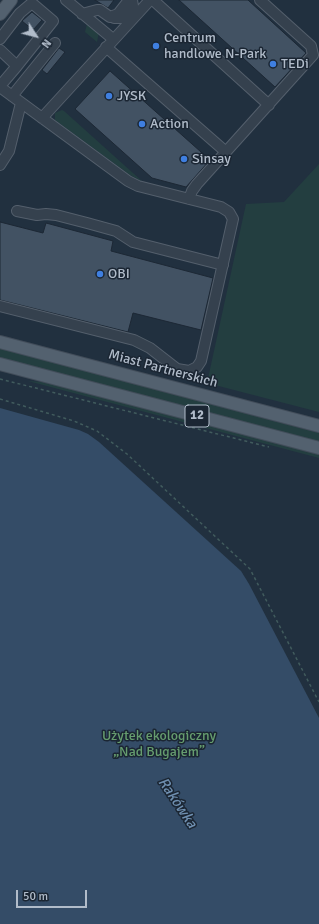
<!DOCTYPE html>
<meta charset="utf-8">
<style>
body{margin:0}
#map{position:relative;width:319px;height:924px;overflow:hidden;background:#21303f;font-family:Signika,sans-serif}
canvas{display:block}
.north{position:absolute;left:16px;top:16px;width:40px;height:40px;-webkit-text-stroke:3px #1b2633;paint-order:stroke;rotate:126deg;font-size:11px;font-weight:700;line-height:16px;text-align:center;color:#b1bcca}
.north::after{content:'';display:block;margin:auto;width:14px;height:18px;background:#b1bcca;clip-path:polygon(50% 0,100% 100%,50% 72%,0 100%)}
.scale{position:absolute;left:16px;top:890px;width:71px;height:18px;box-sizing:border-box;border:2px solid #b1bcca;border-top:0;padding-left:5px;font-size:12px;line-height:14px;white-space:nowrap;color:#b1bcca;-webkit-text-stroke:3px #1b2633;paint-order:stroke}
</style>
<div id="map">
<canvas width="319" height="924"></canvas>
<div class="north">N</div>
<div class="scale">50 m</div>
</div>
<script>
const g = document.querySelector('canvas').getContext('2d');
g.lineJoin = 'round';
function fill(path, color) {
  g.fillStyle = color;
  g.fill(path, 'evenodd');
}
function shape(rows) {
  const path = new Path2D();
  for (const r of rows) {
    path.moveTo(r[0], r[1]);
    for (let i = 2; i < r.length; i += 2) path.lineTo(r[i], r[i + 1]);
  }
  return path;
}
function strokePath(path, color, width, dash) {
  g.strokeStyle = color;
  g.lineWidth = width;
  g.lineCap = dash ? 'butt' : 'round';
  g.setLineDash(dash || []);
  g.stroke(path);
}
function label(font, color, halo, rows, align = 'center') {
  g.font = font + ' Signika,sans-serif';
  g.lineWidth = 3;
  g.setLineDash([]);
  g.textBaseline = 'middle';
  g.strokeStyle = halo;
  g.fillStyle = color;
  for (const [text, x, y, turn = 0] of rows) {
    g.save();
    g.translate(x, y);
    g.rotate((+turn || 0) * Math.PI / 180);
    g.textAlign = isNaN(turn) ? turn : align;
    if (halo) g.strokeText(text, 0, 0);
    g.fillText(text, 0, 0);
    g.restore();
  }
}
const green = shape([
 [87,24,99,32,97,42,85,32],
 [62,110,64,111,143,182,130,175,55,120,55,113],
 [319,164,319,412,207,383,246,204,284,202],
 [0,348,319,433,319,442,0,358],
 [28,381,44,382,99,396,319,454,319,458]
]);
const water = shape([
 [0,408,79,430,88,434,99,442,241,571,249,584,319,718,319,924,0,924]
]);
const building = shape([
 [95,0,114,0,108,8,95,0],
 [179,0,248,0,306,53,275,87,179,0],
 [32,12,42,20,33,30,22,21,32,12],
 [59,48,65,52,47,74,42,70,59,48],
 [110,71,210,160,186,187,152,178,75,109,110,71],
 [0,222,43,233,46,223,113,241,111,251,213,278,201,330,133,313,128,332,0,300,0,222]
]);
const path = shape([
 [0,379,269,447],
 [0,399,74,421,97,431,127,454,250,569,319,702]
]);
const minor = shape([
 [66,0,113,39],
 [153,0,269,105],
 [82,14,97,10,100,10,110,17,118,14,129,0],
 [114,18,122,18,125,17,133,6,132,0],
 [0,39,20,13,32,3,33,4,53,21,17,66],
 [106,47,226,152],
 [0,50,17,66,0,86],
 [0,87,128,181,138,186,221,207,229,212,233,219,201,361,197,367,189,371,177,369,150,348,134,340,0,306],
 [12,96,55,43],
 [42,118,150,0],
 [0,165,9,151,21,103],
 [189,199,192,191,197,184,313,55,311,46,260,0],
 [17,211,37,215,46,214,56,215,87,223,116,231,133,242,223,265]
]);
const major = shape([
 [0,14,11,0],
 [0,342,319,426],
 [0,364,319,448]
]);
const markers = [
 [156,46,4,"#3f7fe0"],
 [273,64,4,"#3f7fe0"],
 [109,96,4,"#3f7fe0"],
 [142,124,4,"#3f7fe0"],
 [184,159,4,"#3f7fe0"],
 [100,274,4,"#3f7fe0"]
];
const shields = [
 [197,416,24]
];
const shieldNames = [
 ["12",197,416]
];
const poiNames = [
 ["Centrum",164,38],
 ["handlowe N-Park",164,54],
 ["TEDi",281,64],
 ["JYSK",117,96],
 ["Action",150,124],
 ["Sinsay",192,159],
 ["OBI",108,274]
];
const streetNames = [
 ["Miast Partnerskich",163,369,15]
];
const parkNames = [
 ["Użytek ekologiczny",159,736],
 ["„Nad Bugajem”",159,752]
];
const waterNames = [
 ["Rakówka",177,803,56]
];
fill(green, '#233e40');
fill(water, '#344c67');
fill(building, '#425263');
strokePath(building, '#1d2835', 1);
strokePath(minor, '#545f6c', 12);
strokePath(major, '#424d5a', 14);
strokePath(path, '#415b5d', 1.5, [3, 3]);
strokePath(minor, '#35414e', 10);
strokePath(major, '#53616f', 12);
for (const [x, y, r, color] of markers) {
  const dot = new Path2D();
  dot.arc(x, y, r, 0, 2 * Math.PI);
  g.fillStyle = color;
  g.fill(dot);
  strokePath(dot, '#1b2633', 1.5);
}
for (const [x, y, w] of shields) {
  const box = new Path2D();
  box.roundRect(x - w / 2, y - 11, w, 22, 3);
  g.fillStyle = '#1b2633';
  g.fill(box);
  strokePath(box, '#b1bcca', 1);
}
label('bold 13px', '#b1bcca', null, shieldNames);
label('14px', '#b1bcca', '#1b2633', poiNames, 'left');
label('14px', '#b1bcca', '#1b2633', streetNames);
label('14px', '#669d6f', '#1b2633', parkNames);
label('italic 15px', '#6f8fb0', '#1b2633', waterNames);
</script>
